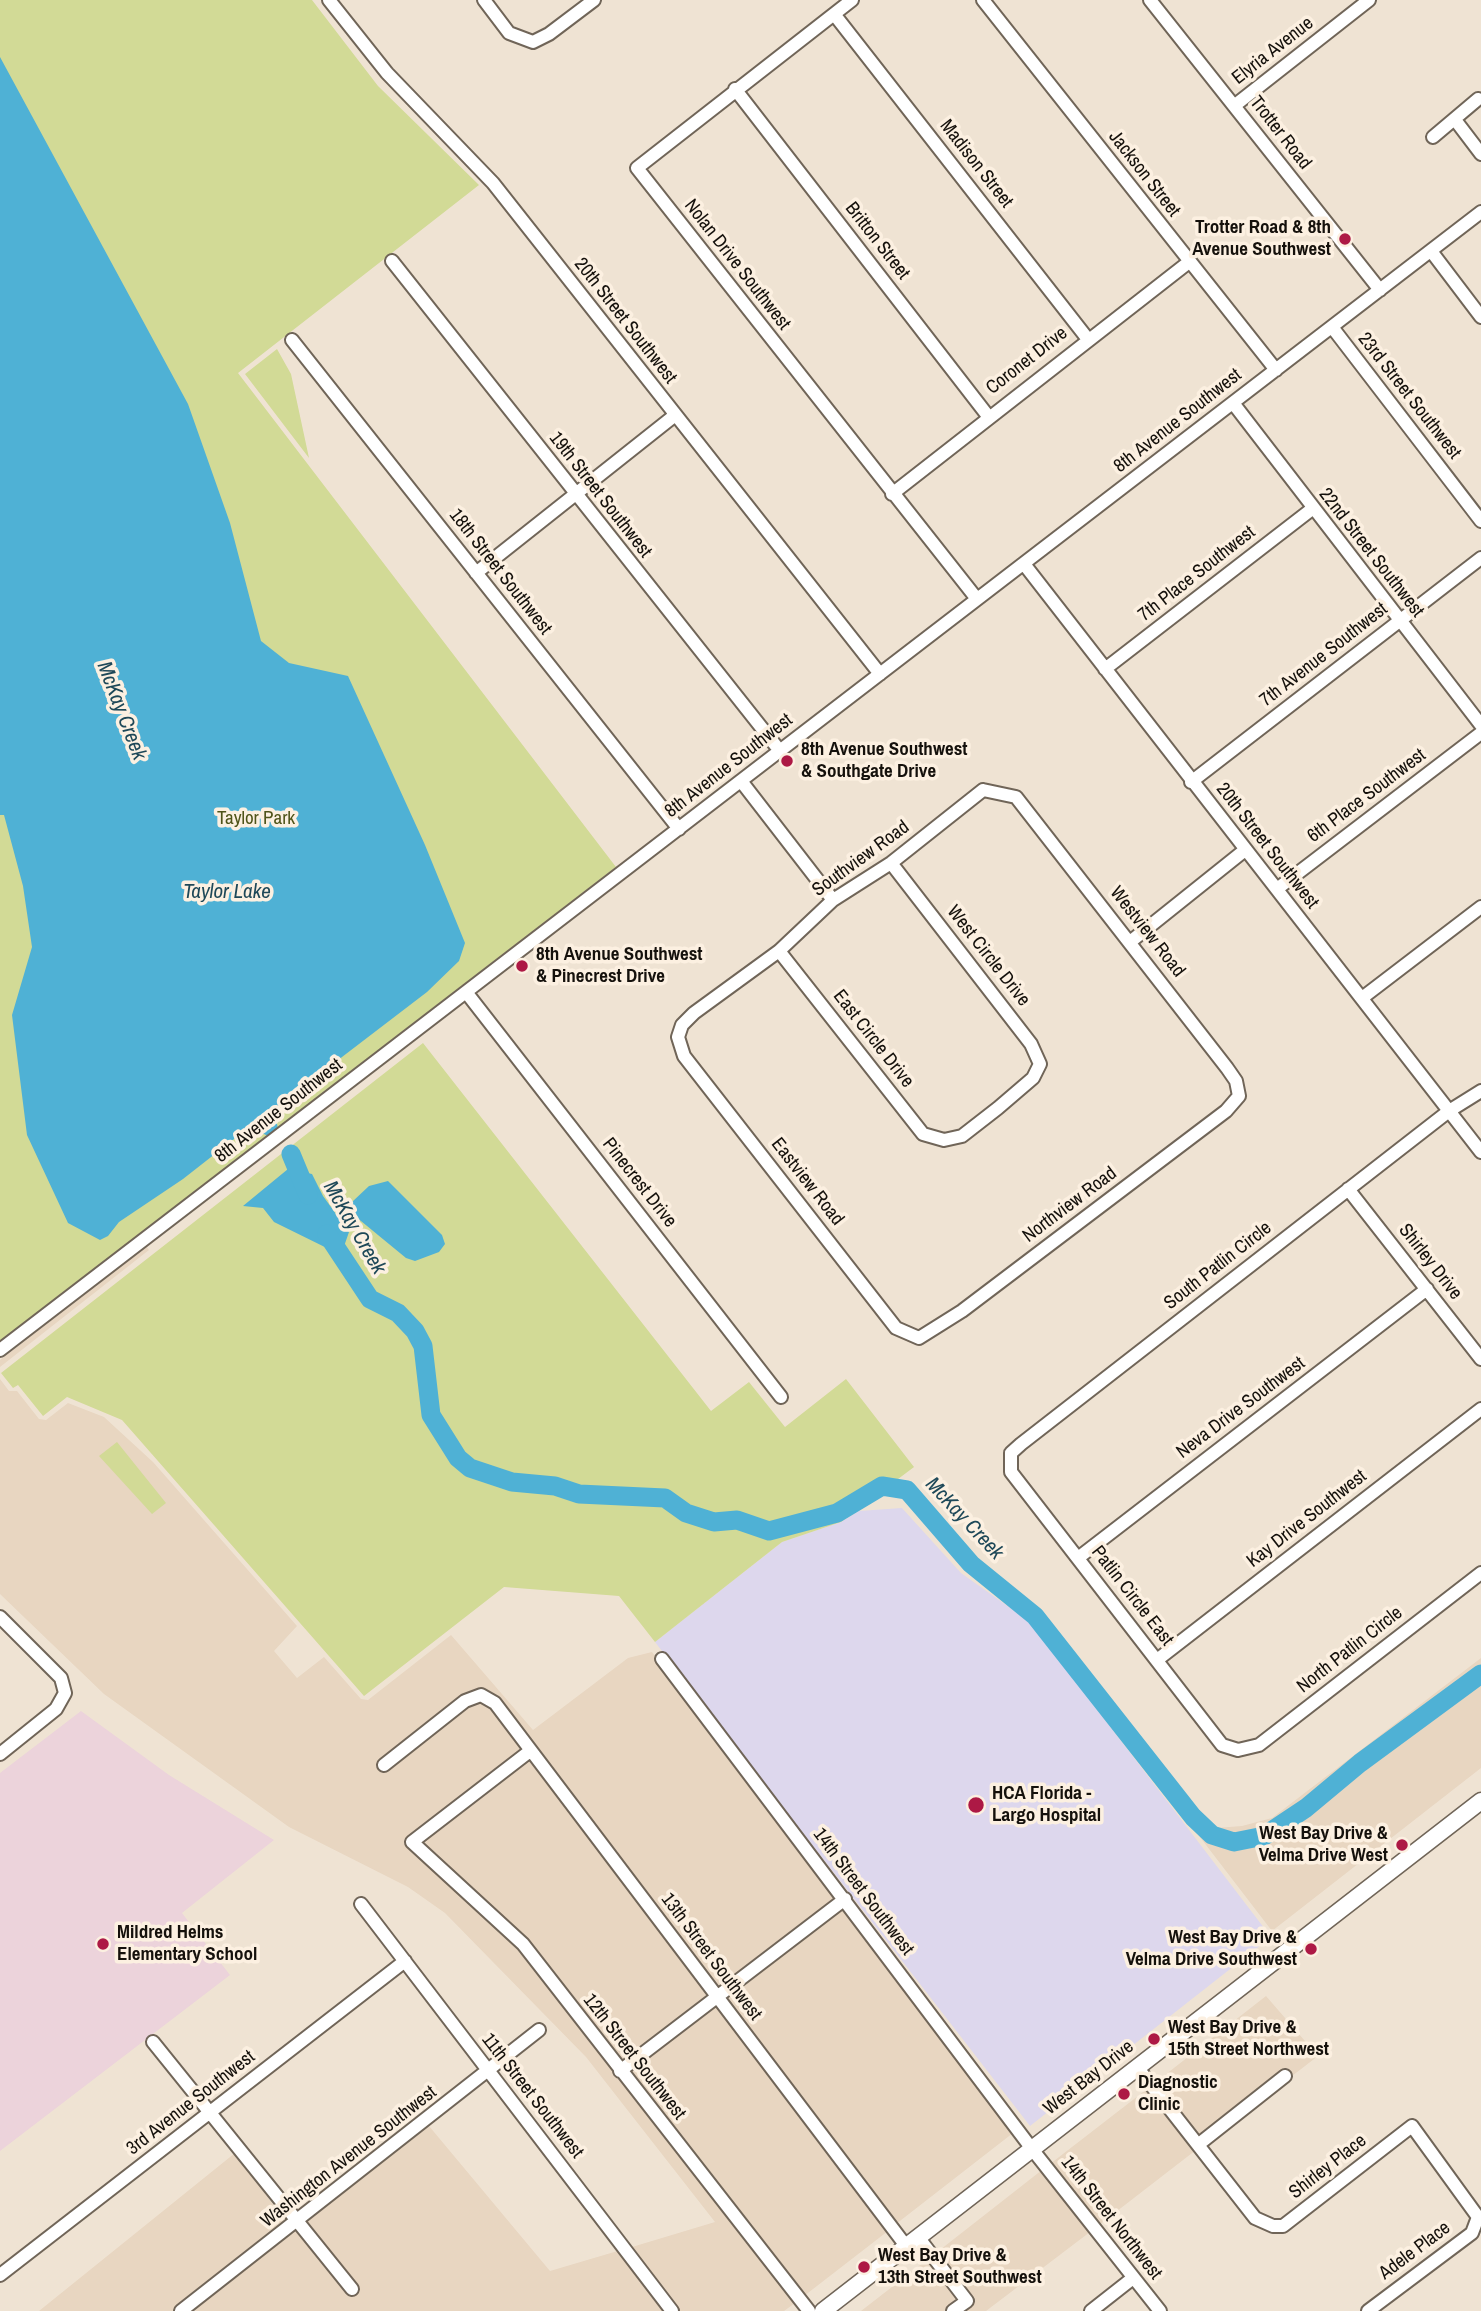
<!DOCTYPE html>
<style>
body{margin:0}
canvas{display:block;background:#efe3d3}
</style>
<canvas width="1481" height="2311"></canvas>
<script>
const g = document.querySelector('canvas').getContext('2d');
g.lineJoin = 'round';
function fill(path, color) {
  g.fillStyle = color;
  g.fill(path, 'evenodd');
}
function shape(rows) {
  const path = new Path2D();
  for (const r of rows) {
    path.moveTo(r[0], r[1]);
    for (let i = 2; i < r.length; i += 2) path.lineTo(r[i], r[i + 1]);
  }
  return path;
}
function strokePath(path, color, width, dash) {
  g.strokeStyle = color;
  g.lineWidth = width;
  g.lineCap = dash ? 'butt' : 'round';
  g.setLineDash(dash || []);
  g.stroke(path);
}
function label(font, color, halo, rows, align = 'center') {
  g.font = font + ' "Archivo Narrow",sans-serif';
  g.lineWidth = 7;
  g.setLineDash([]);
  g.textBaseline = 'middle';
  g.strokeStyle = halo;
  g.fillStyle = color;
  for (const [text, x, y, turn = 0] of rows) {
    g.save();
    g.translate(x, y);
    g.rotate((+turn || 0) * Math.PI / 180);
    g.textAlign = isNaN(turn) ? turn : align;
    if (halo) g.strokeText(text, 0, 0);
    g.fillText(text, 0, 0);
    g.restore();
  }
}
const built = shape([
 [146,1246,149,1250,0,1367,0,1360],
 [0,1379,9,1391,17,1391,39,1419,46,1420,68,1403,104,1417,153,1462,297,1626,274,1651,297,1678,324,1657,361,1699,368,1700,451,1635,533,1730,628,1658,652,1652,837,1897,717,1988,500,1700,485,1689,477,1688,461,1696,377,1764,384,1773,469,1706,481,1701,492,1707,522,1750,404,1843,519,1948,795,2303,784,2311,680,2311,632,2247,715,2222,586,2057,445,1913,408,1887,289,1827,104,1694,0,1594],
 [1481,1658,1481,1768,1272,1931,1127,1742,1216,1828,1242,1826,1272,1818],
 [530,1759,708,1994,621,2063,527,1940,421,1843],
 [844,1907,1013,2133,896,2224,724,1997],
 [1266,1996,1318,2056,1292,2076,1285,2068,1199,2136,1156,2082],
 [715,2004,888,2231,804,2296,629,2072],
 [1147,2089,1196,2150,1099,2225,1050,2164],
 [429,2126,550,2271,621,2250,667,2311,191,2311,298,2229,352,2297,360,2290,306,2222],
 [235,2153,286,2222,172,2311,39,2311],
 [1042,2170,1090,2232,986,2311,963,2311,970,2305,936,2253],
 [928,2259,959,2299,944,2311,861,2311]
]);
const education = shape([
 [81,1711,169,1775,274,1840,182,1913,230,1975,0,2151,0,1773]
]);
const medical = shape([
 [902,1508,961,1573,1030,1622,1271,1937,1030,2126,655,1642,782,1542,841,1522,859,1511]
]);
const green = shape([
 [0,0,312,0,378,86,479,185,238,373,616,867,0,1341],
 [277,349,291,374,309,458,245,374],
 [423,1043,711,1411,749,1382,785,1427,846,1379,914,1467,841,1522,782,1542,655,1642,619,1596,504,1587,364,1696,122,1420,67,1397,43,1416,18,1385,13,1388,1,1373],
 [117,1442,166,1503,152,1514,99,1456]
]);
const water = shape([
 [0,57,188,404,230,523,261,641,289,663,348,676,425,845,465,943,459,961,427,992,274,1109,278,1129,268,1136,256,1130,243,1132,183,1179,119,1222,108,1236,100,1240,68,1223,27,1135,12,1015,32,947,23,886,4,815,0,815],
 [288,1169,312,1174,323,1196,349,1232,341,1255,274,1222,263,1208,243,1206],
 [388,1181,442,1235,445,1244,439,1252,415,1261,406,1258,350,1212,352,1202,369,1186]
]);
const river = shape([
 [291,1154,308,1195],
 [327,1234,370,1299,398,1313,415,1331,423,1346,431,1415,458,1458,470,1468,512,1482,555,1486,579,1494,665,1498,686,1513,714,1522,737,1520,769,1531,837,1513,882,1486,907,1490,971,1564,1035,1616,1193,1817,1212,1835,1234,1842,1264,1836,1306,1808,1360,1763,1481,1674]
]);
const minor = shape([
 [329,0,387,73,493,183,880,674],
 [484,0,509,33,533,42,549,34,594,0],
 [852,0,637,168,977,599],
 [983,0,1276,370],
 [1150,0,1380,290],
 [834,14,1087,338],
 [735,89,988,416],
 [1234,106,1369,0],
 [1456,121,1481,154],
 [1433,137,1478,99],
 [1431,251,1481,317],
 [392,261,780,751],
 [1332,327,1481,521],
 [292,340,679,829],
 [1233,403,1481,725],
 [892,494,1189,262],
 [1024,564,1481,1152],
 [476,573,674,416],
 [1105,669,1312,509],
 [741,781,833,900],
 [1191,782,1481,558],
 [983,790,1016,797,1227,1068,1236,1081,1239,1096,1226,1111,962,1311,919,1338,896,1328,684,1056,678,1037,682,1025,694,1013,779,951,833,900,891,863,983,790],
 [1277,889,1481,733],
 [1130,942,1245,850],
 [779,951,923,1134,944,1140,962,1136,998,1108,1033,1078,1040,1064,1031,1044,891,863],
 [466,992,781,1397],
 [1362,998,1481,907],
 [1481,1091,1449,1111,1021,1444,1011,1453,1011,1472,1222,1745,1238,1750,1259,1745,1481,1573],
 [1348,1189,1481,1359],
 [0,1350,1481,212],
 [1078,1558,1427,1289],
 [0,1617,61,1678,65,1693,56,1709,0,1754],
 [662,1659,1032,2149,1160,2311],
 [1157,1660,1481,1409],
 [530,1751,412,1842,523,1944,809,2311],
 [384,1765,465,1701,481,1695,495,1703,906,2246],
 [361,1904,672,2311],
 [153,2042,352,2289],
 [1137,2067,1255,2218,1273,2226,1283,2226,1412,2126,1478,2217,1472,2233,1368,2311],
 [620,2071,845,1899],
 [1199,2144,1285,2076],
 [918,2237,967,2301,953,2311],
 [0,2275,405,1961],
 [181,2311,539,2030],
 [1091,2311,1133,2278]
]);
const major = shape([
 [823,2311,1481,1801]
]);
const markers = [
 [1345,239,7,"#ad1945"],
 [787,761,7,"#ad1945"],
 [522,966,7,"#ad1945"],
 [976,1805,9,"#ad1945"],
 [1402,1845,7,"#ad1945"],
 [103,1944,7,"#ad1945"],
 [1311,1949,7,"#ad1945"],
 [1154,2039,7,"#ad1945"],
 [1124,2094,7,"#ad1945"],
 [864,2267,7,"#ad1945"]
];
const streetNames = [
 ["Elyria Avenue",1273,51,-38],
 ["Trotter Road",1280,133,52],
 ["Madison Street",976,164,52],
 ["Jackson Street",1144,174,52],
 ["Britton Street",877,241,52],
 ["Nolan Drive Southwest",737,265,52],
 ["20th Street Southwest",625,321,52],
 ["Coronet Drive",1027,361,-38],
 ["23rd Street Southwest",1409,396,52],
 ["8th Avenue Southwest",1178,421,-38],
 ["19th Street Southwest",600,495,52],
 ["22nd Street Southwest",1371,553,52],
 ["18th Street Southwest",500,572,52],
 ["7th Place Southwest",1197,574,-38],
 ["7th Avenue Southwest",1324,655,-38],
 ["8th Avenue Southwest",729,766,-38],
 ["6th Place Southwest",1367,796,-37],
 ["20th Street Southwest",1267,846,52],
 ["Southview Road",861,859,-36],
 ["Westview Road",1147,932,52],
 ["West Circle Drive",988,956,52],
 ["East Circle Drive",873,1039,52],
 ["8th Avenue Southwest",279,1111,-38],
 ["Eastview Road",807,1182,52],
 ["Pinecrest Drive",639,1183,52],
 ["Northview Road",1070,1205,-37],
 ["Shirley Drive",1430,1262,52],
 ["South Patlin Circle",1218,1266,-38],
 ["Neva Drive Southwest",1241,1408,-37],
 ["Kay Drive Southwest",1307,1519,-38],
 ["Patlin Circle East",1132,1596,52],
 ["North Patlin Circle",1350,1650,-38],
 ["14th Street Southwest",863,1892,53],
 ["13th Street Southwest",711,1957,53],
 ["12th Street Southwest",634,2057,52],
 ["West Bay Drive",1089,2078,-38],
 ["11th Street Southwest",532,2096,52],
 ["3rd Avenue Southwest",191,2103,-38],
 ["Washington Avenue Southwest",349,2157,-38],
 ["Shirley Place",1328,2167,-38],
 ["14th Street Northwest",1111,2218,52],
 ["Adele Place",1415,2251,-37]
];
const poiNames = [
 ["Trotter Road & 8th",1331,228,"right"],
 ["Avenue Southwest",1331,250,"right"],
 ["8th Avenue Southwest",801,750],
 ["& Southgate Drive",801,772],
 ["8th Avenue Southwest",536,955],
 ["& Pinecrest Drive",536,977],
 ["HCA Florida -",992,1794],
 ["Largo Hospital",992,1816],
 ["West Bay Drive &",1388,1834,"right"],
 ["Velma Drive West",1388,1856,"right"],
 ["Mildred Helms",117,1933],
 ["Elementary School",117,1955],
 ["West Bay Drive &",1297,1938,"right"],
 ["Velma Drive Southwest",1297,1960,"right"],
 ["West Bay Drive &",1168,2028],
 ["15th Street Northwest",1168,2050],
 ["Diagnostic",1138,2083],
 ["Clinic",1138,2105],
 ["West Bay Drive &",878,2256],
 ["13th Street Southwest",878,2278]
];
const parkNames = [
 ["Taylor Park",256,819]
];
const waterNames = [
 ["McKay Creek",121,711,69],
 ["Taylor Lake",227,892],
 ["McKay Creek",354,1228,60],
 ["McKay Creek",964,1519,47]
];
fill(built, '#e8d6c1');
fill(education, '#ecd3db');
fill(medical, '#ddd7ed');
fill(green, '#d2da96');
fill(water, '#4fb1d5');
strokePath(river, '#4fb1d5', 19);
strokePath(minor, '#706558', 16);
strokePath(major, '#706558', 19);
strokePath(minor, '#fff', 12);
strokePath(major, '#fff', 16);
for (const [x, y, r, color] of markers) {
  const dot = new Path2D();
  dot.arc(x, y, r, 0, 2 * Math.PI);
  g.fillStyle = color;
  g.fill(dot);
  strokePath(dot, '#fcf0e1', 2.5);
}
label('19px', '#15110c', '#fcf0e1', streetNames);
label('bold 19px', '#15110c', '#fcf0e1', poiNames, 'left');
label('19px', '#4f5419', '#fcf0e1', parkNames);
label('italic 21px', '#1e4858', '#fcf0e1', waterNames);
</script>
